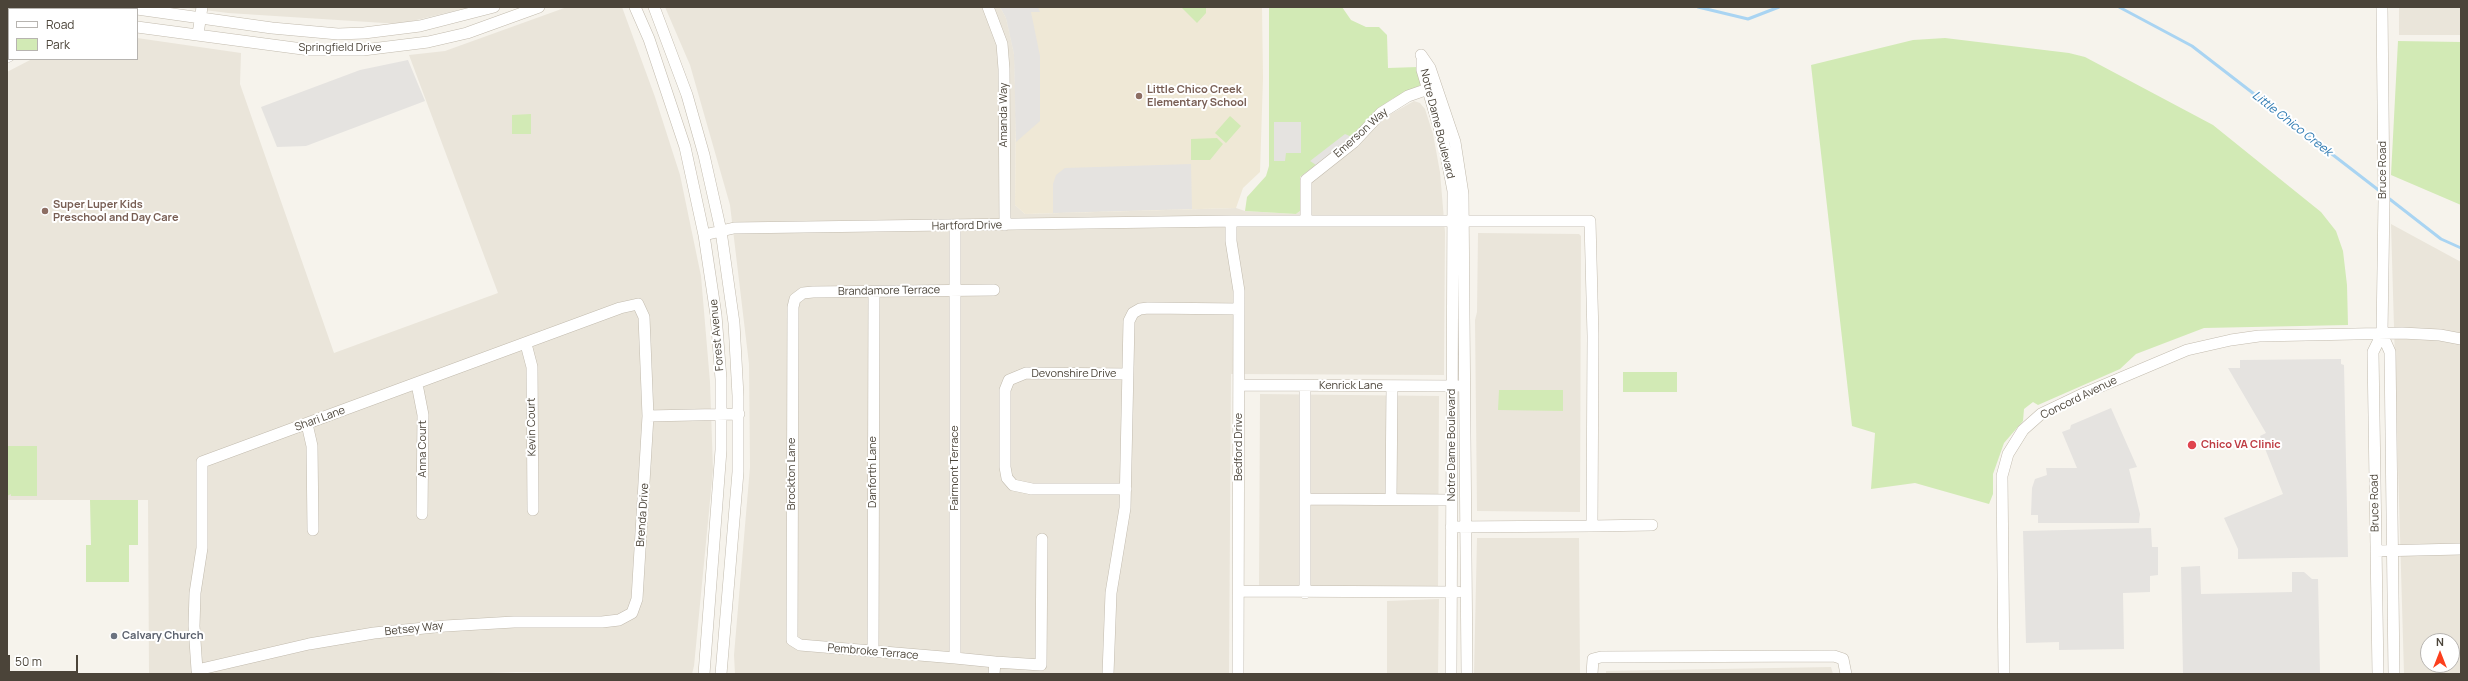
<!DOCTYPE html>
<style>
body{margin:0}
#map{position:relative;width:2468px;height:681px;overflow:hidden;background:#f6f3ec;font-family:Manrope,sans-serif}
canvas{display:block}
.frame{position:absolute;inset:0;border:8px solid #4b4439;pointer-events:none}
.legend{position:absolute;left:8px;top:8px;width:130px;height:52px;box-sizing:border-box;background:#fff;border:1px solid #b7b4b0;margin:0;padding:5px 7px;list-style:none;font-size:12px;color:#4b4439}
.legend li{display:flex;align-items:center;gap:8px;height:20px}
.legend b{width:20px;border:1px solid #b7b4b0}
.north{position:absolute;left:2420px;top:633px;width:40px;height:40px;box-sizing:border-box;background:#fff;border:1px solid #b7b4b0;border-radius:50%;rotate:0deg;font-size:11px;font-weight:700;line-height:16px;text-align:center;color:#4b4439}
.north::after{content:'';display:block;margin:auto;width:14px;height:18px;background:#fc3f1d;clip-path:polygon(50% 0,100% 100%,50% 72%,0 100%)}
.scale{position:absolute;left:8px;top:655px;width:70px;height:18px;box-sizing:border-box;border:2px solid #4b4439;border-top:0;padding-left:5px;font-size:12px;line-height:14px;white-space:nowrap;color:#4b4439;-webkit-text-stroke:3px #fff;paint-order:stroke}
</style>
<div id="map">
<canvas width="2468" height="681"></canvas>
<div class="frame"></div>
<ul class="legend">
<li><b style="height:5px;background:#fff"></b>Road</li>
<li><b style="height:11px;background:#d2eab5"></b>Park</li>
</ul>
<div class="north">N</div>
<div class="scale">50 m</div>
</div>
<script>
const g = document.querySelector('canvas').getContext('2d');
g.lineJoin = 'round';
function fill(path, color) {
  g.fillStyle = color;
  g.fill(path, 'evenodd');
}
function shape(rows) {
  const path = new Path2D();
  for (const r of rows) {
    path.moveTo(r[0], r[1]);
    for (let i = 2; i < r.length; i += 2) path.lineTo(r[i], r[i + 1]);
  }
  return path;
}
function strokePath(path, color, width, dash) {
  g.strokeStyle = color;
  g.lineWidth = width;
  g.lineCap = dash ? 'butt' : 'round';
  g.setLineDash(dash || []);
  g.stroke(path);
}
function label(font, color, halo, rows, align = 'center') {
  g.font = font + ' Manrope,sans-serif';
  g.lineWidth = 4;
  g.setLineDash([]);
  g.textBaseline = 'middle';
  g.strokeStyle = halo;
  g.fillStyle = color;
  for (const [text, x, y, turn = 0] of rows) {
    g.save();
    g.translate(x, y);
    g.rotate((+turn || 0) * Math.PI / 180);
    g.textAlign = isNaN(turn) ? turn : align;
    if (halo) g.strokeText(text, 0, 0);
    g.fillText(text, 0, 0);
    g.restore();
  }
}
const residential = shape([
 [28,7,104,7,91,9,29,9],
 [181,7,471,7,400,24,228,13],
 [567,7,622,7,655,97,680,175,701,276,710,382,713,470,694,666,692,674,516,672,465,674,149,674,148,500,7,500,7,72,32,59,137,59,137,38,241,53,240,84,334,353,498,293,409,55,445,51],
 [665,7,1000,7,1006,18,1014,54,1016,114,1015,205,1025,214,1236,208,1245,211,1296,214,1300,211,1309,212,1310,180,1391,114,1414,101,1420,103,1425,109,1433,134,1440,172,1445,232,1444,375,1231,374,1229,674,735,674,734,655,750,467,749,364,730,205,690,65],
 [2399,7,2461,7,2461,35,2399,35],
 [2391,224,2461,262,2461,674,2404,674],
 [2428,641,2452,641,2452,665,2428,665],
 [1478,233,1579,234,1581,236,1580,512,1477,511,1475,320,1477,312],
 [1260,394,1439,396,1438,590,1259,589],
 [1477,538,1579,538,1580,674,1474,674],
 [1439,599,1438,674,1387,674,1387,601],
 [1831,667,1833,674,1606,674,1606,671]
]);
const education = shape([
 [1000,7,1262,7,1263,78,1260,172,1243,188,1236,208,1025,214,1015,205,1016,114,1014,54,1006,18]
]);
const green = shape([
 [1181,7,1206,7,1206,13,1197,23],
 [1269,7,1342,7,1351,20,1366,27,1379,27,1387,35,1388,68,1418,67,1421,85,1392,99,1378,109,1352,137,1300,177,1300,211,1296,214,1245,211,1247,197,1266,176,1269,166],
 [1945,38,2069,53,2085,57,2213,125,2321,212,2336,231,2343,251,2347,285,2348,325,2204,328,2136,354,2120,369,2038,405,2033,402,2024,409,2023,421,2004,443,1993,474,1993,494,1989,504,1915,483,1871,489,1875,433,1852,426,1811,65,1913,40],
 [2398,41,2461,42,2461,205,2391,175],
 [531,114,531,134,512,134,512,115],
 [1230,116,1241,126,1226,143,1215,133],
 [1217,138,1223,144,1210,160,1191,160,1191,139],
 [1623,372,1677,372,1677,392,1623,392],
 [1499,390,1563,390,1563,411,1498,410],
 [7,446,37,446,37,496,11,496,11,494,7,496],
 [90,500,138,500,138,545,129,545,129,582,86,582,86,545,91,545]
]);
const parking = shape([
 [1000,7,1038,7,1040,12,1031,12,1040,56,1040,121,1016,142,1014,54,1006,18],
 [408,60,425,101,306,146,277,147,261,107,360,70],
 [1274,122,1301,122,1301,153,1286,153,1285,161,1274,161],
 [1345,134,1352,137,1316,165,1310,161],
 [1191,164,1192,209,1053,213,1053,184,1056,175,1065,168],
 [2341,359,2341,364,2344,365,2348,557,2238,559,2238,549,2224,518,2283,494,2260,436,2266,433,2228,368,2240,368,2240,360],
 [2111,408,2137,467,2129,469,2140,514,2139,523,2038,523,2038,515,2031,515,2032,488,2035,479,2047,475,2046,468,2077,468,2062,432,2070,429,2071,425],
 [2151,528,2152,547,2158,547,2158,575,2150,576,2150,592,2123,593,2124,649,2059,650,2059,642,2026,643,2023,531],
 [2200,566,2201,594,2292,592,2292,572,2304,572,2312,579,2318,579,2320,674,2183,674,2181,567]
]);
const stream = shape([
 [1698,7,1748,19,1779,7],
 [2119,7,2192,46,2381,192],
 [2387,197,2441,239,2461,248]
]);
const minor = shape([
 [635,7,649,39,685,147,704,235,716,315,721,379,721,450,704,674],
 [654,7,687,95,704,155,721,231,734,323,738,396,738,472,721,674],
 [988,7,1002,44,1004,69,1005,225],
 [137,9,272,28,338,34,364,33,420,26,494,7],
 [137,27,310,50,363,50,428,42,467,33,539,7],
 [198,34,202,7],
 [7,38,9,37],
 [1421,55,1430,68,1455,142,1463,194,1467,674],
 [7,57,9,56],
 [1422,60,1422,70,1444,144,1453,191,1451,674],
 [1231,221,1231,241,1239,291,1238,674],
 [1306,221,1306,180,1354,142,1381,113,1408,96,1434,87],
 [955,226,955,658,995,662,994,674],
 [704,235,734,228,1231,221,1590,221,1593,336,1592,526,1451,527],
 [2382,334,2390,352,2394,674],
 [526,344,532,367,533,510],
 [417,384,423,415,422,514],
 [1239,385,1459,386],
 [1305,386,1305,593],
 [648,416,739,414],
 [307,424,312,446,313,530],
 [1126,489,1032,489,1013,485,1007,478,1005,467,1005,390,1009,380,1026,373,1127,374],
 [1305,499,1452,500],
 [1391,499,1392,386],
 [1592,526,1652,525],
 [2376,551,2461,549],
 [1239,591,1458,592],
 [873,652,874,292],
 [955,658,800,645,792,640,793,307,795,299,803,293,813,292,994,290],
 [995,662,1041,665,1042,539],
 [197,670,309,644,374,633,445,626,514,622,602,622,619,620,632,613,637,599,648,416,644,317,638,304,620,308,202,462,202,548,195,593,194,626,197,670,198,674],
 [1108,674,1111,593,1125,508,1129,321,1133,313,1140,309,1148,308,1239,309],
 [1592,674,1593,659,1601,657,1834,656,1843,659,1846,674],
 [2004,674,2002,476,2008,454,2023,430,2041,414,2085,393,2187,350,2231,340,2259,336,2402,333,2440,335,2461,339],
 [2378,674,2373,352,2382,334,2384,200,2382,7]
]);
const markers = [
 [1139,96,4,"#8d6e63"],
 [45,211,4,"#8d6e63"],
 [2192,445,5,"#e0444e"],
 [114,636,4,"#6b7280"]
];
const streetNames = [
 ["Springfield Drive",340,48],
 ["Amanda Way",1004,115,-90],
 ["Notre Dame Boulevard",1437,124,76],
 ["Emerson Way",1361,133,-42],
 ["Bruce Road",2383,170,-90],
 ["Hartford Drive",967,226,-1],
 ["Brandamore Terrace",889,291,-1],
 ["Forest Avenue",717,335,-95],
 ["Devonshire Drive",1074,374],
 ["Kenrick Lane",1351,386],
 ["Concord Avenue",2079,398,-26],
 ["Shari Lane",320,419,-20],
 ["Kevin Court",532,427,-91],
 ["Notre Dame Boulevard",1452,445,-90],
 ["Bedford Drive",1239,447,-90],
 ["Anna Court",423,449,-90],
 ["Fairmont Terrace",955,468,-90],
 ["Danforth Lane",873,472,-90],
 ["Brockton Lane",792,474,-90],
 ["Bruce Road",2375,503,-91],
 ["Brenda Drive",643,515,-86],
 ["Betsey Way",414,629,-6],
 ["Pembroke Terrace",873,652,5]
];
const educationNames = [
 ["Little Chico Creek",1147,90],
 ["Elementary School",1147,103],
 ["Super Luper Kids",53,205],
 ["Preschool and Day Care",53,218]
];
const healthNames = [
 ["Chico VA Clinic",2201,445]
];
const worshipNames = [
 ["Calvary Church",122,636]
];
const waterNames = [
 ["Little Chico Creek",2292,124,38]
];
fill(residential, '#eae5da');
fill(education, '#efe8d6');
fill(green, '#d2eab5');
fill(parking, '#e5e3e0');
strokePath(stream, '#a9d4f2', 3);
strokePath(minor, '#c2bbae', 12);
strokePath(minor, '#fff', 11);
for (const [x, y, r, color] of markers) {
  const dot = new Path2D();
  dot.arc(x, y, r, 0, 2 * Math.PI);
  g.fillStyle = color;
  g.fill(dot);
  strokePath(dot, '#fff', 1.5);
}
label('11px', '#4b4439', '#fff', streetNames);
label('bold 11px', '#785e54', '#fff', educationNames, 'left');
label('bold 11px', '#be3a42', '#fff', healthNames, 'left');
label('bold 11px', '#5b616d', '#fff', worshipNames, 'left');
label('italic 12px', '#2e7ab2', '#fff', waterNames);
</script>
